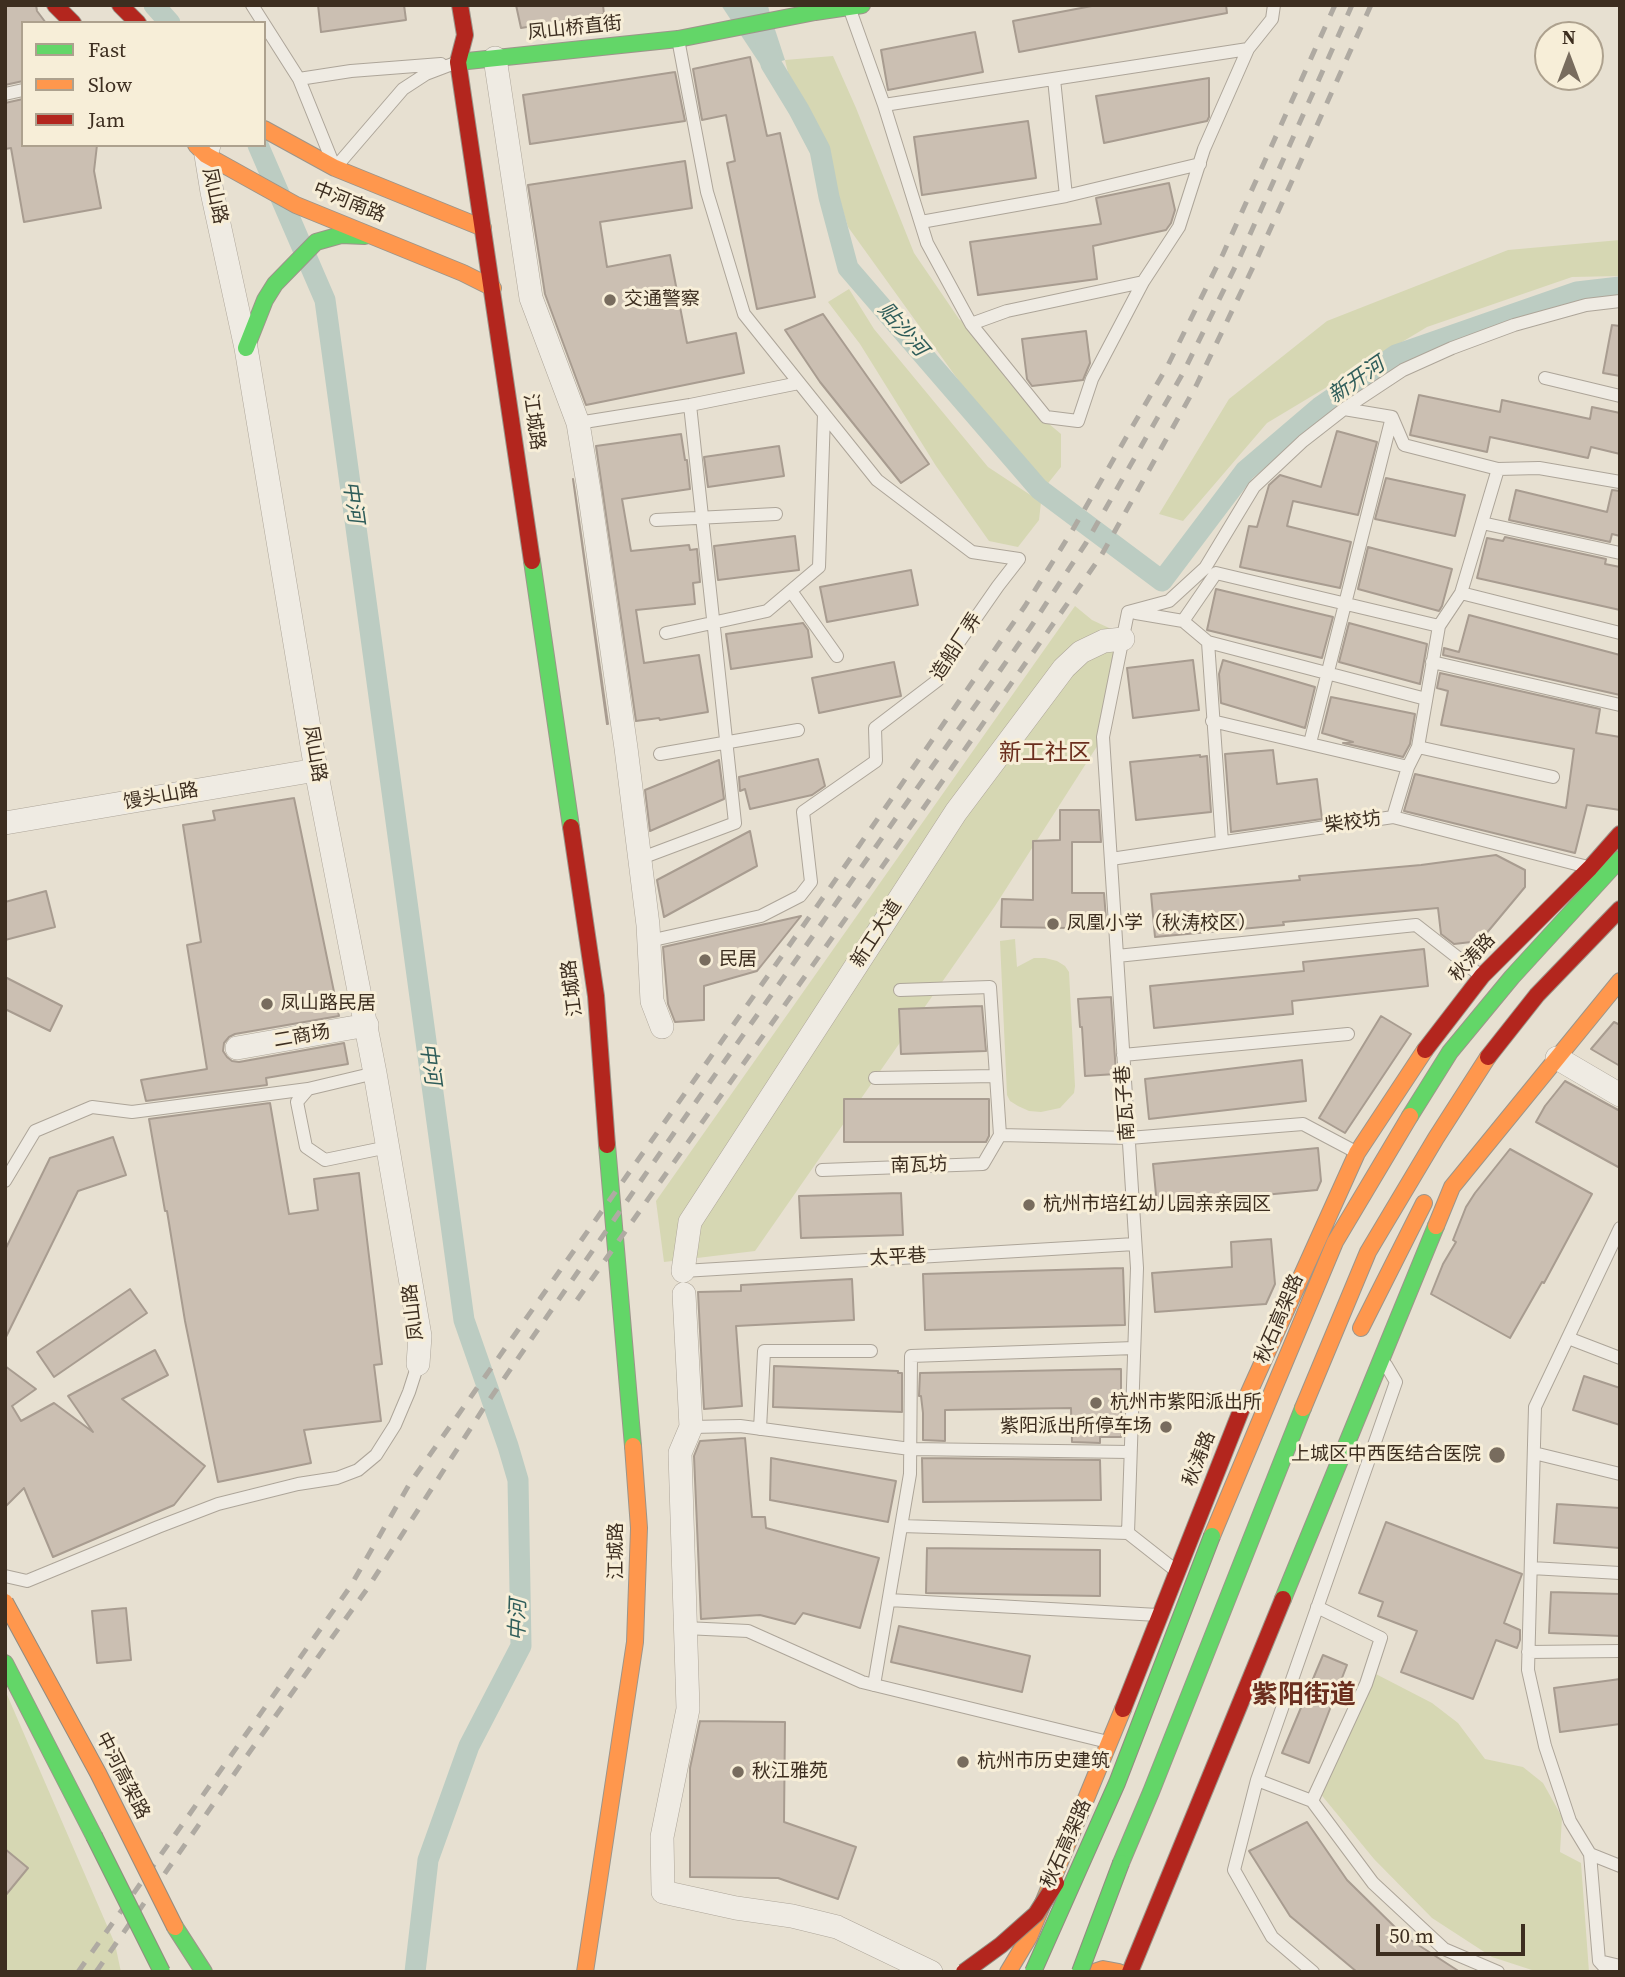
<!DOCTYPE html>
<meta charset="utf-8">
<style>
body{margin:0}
#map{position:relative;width:1625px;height:1977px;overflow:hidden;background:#e7e0d1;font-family:"Source Serif 4",serif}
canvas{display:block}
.frame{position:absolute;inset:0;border:7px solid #3d2e20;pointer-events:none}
.legend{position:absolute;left:21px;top:21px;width:245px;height:126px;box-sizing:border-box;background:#f7eed8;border:2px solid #ada18e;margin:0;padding:9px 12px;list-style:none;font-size:21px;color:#3d2e20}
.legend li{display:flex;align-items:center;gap:14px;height:35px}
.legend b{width:35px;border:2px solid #ada18e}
.north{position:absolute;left:1534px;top:21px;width:70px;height:70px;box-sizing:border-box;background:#f7eed8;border:2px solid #ada18e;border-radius:50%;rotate:0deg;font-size:19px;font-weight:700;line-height:28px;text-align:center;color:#3d2e20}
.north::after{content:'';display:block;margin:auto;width:24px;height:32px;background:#786c5e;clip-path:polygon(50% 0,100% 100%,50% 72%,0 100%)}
.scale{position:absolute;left:1376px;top:1924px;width:149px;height:32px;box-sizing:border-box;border:4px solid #3d2e20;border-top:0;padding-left:9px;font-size:21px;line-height:24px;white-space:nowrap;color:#3d2e20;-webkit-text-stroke:5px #f7eed8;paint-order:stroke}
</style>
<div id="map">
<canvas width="1625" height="1977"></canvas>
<div class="frame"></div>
<ul class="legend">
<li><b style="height:9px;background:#63d668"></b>Fast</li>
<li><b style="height:9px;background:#ff974d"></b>Slow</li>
<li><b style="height:9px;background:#b3261e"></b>Jam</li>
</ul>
<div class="north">N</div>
<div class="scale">50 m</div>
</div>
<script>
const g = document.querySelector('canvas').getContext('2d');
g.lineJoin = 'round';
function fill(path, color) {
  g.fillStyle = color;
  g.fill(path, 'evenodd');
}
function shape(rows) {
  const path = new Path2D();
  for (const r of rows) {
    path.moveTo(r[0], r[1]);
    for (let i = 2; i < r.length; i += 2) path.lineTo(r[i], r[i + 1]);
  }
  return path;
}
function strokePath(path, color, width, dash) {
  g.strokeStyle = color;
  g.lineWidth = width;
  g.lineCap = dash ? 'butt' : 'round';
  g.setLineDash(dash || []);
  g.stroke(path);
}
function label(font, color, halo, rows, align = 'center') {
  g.font = font + ' "Source Serif 4","Noto Sans SC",serif';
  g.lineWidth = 6;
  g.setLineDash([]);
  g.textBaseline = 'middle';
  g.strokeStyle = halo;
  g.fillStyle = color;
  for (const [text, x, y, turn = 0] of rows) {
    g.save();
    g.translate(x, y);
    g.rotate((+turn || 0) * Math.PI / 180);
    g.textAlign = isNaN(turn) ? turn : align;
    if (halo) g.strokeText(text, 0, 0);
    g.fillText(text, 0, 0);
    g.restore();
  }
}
const green = shape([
 [833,56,856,108,914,253,959,319,969,327,1007,380,1042,418,1061,434,1061,467,1045,487,969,395,848,227,823,144,792,89,785,60],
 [1620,240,1620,276,1572,277,1427,327,1267,423,1183,521,1159,514,1229,399,1327,321,1508,250],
 [849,289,874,329,988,467,1041,502,1039,520,1018,547,989,541,936,466,860,344,828,302],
 [1075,606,1092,620,1124,635,1103,737,995,906,755,1251,664,1262,656,1201],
 [1015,939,1017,967,1034,958,1045,958,1057,961,1065,966,1069,972,1075,1086,1074,1093,1060,1108,1041,1112,1029,1111,1018,1106,1010,1101,1007,1095,1000,941],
 [1372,1672,1432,1703,1458,1723,1485,1759,1523,1767,1543,1783,1562,1817,1560,1852,1581,1863,1589,1972,1538,1972,1492,1957,1432,1918,1374,1859,1319,1792],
 [5,1690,115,1944,121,1972,5,1972]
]);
const water = shape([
 [721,5,767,5,785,60,762,67]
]);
const canal = shape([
 [154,5,170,23],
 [757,5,771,64,799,110,820,150,829,197,848,268,1039,489,1162,581,1245,471,1320,407,1396,355,1577,292,1620,287],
 [258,145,325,300,464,1320,508,1446,518,1480,521,1646,469,1746,428,1860,415,1972]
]);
const building = shape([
 [5,5,36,5,37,11,46,23,23,23,23,81,5,85,5,5],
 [318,5,404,5,406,20,321,32,318,5],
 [516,5,603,5,604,14,521,28,516,5],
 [1097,5,1226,5,1227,13,1019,52,1013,21,1097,5],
 [975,32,983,72,888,90,881,50,975,32],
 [750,57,767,136,780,133,815,297,757,309,727,163,735,161,726,115,702,120,693,69,750,57],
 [675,72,685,121,530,144,523,95,675,72],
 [1209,78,1209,117,1207,121,1104,143,1096,96,1209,78],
 [23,99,23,145,97,145,94,171,101,208,24,222,11,148,5,149,5,103,23,99],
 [1028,121,1036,178,922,195,914,137,1028,121],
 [685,161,692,208,600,222,607,267,670,255,687,343,736,333,744,373,586,405,545,294,528,185,685,161],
 [1169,183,1175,210,1171,223,1166,230,1093,246,1097,279,978,295,970,242,1101,224,1096,198,1169,183],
 [823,314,929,464,901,483,820,382,785,330,823,314],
 [1612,325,1620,326,1620,376,1603,373,1612,325],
 [1086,331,1090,363,1083,380,1032,386,1027,379,1022,339,1086,331],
 [1419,395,1500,412,1502,400,1590,419,1592,407,1620,413,1620,454,1591,447,1588,458,1490,437,1487,452,1410,435,1419,395],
 [1337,431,1377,442,1358,515,1293,501,1287,526,1351,542,1340,588,1240,567,1249,526,1257,527,1269,485,1280,475,1321,487,1337,431],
 [681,434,685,460,687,460,690,489,622,499,631,551,689,545,690,550,697,549,700,582,693,583,695,604,636,610,644,663,699,655,708,712,660,720,659,718,636,721,596,446,681,434],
 [779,446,784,476,708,487,704,457,779,446],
 [1386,478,1465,495,1455,536,1375,519,1386,478],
 [573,479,575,492,608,724,607,724,573,479],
 [1516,490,1607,512,1612,490,1620,491,1620,536,1612,534,1610,542,1509,520,1516,490],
 [795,536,799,570,718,580,714,546,795,536],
 [1505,537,1606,559,1605,564,1620,567,1620,610,1477,578,1487,538,1503,541,1505,537],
 [1368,547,1452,569,1442,606,1439,611,1358,589,1368,547],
 [911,570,918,605,827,622,820,587,911,570],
 [1216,589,1333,617,1322,658,1207,630,1216,589],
 [1469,615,1620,655,1620,695,1443,655,1444,648,1459,652,1469,615],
 [803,623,808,630,812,657,731,669,726,634,803,623],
 [1349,623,1427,644,1420,684,1339,662,1349,623],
 [1193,660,1199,710,1133,718,1127,668,1193,660],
 [1223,660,1315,687,1305,728,1221,703,1219,674,1223,660],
 [894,662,901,696,819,713,812,678,894,662],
 [1440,673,1600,709,1596,733,1620,737,1620,810,1587,805,1575,853,1404,811,1415,774,1566,808,1574,749,1441,725,1448,691,1437,688,1440,673],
 [1331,697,1415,714,1410,744,1403,757,1343,743,1353,742,1322,733,1331,697],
 [1273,750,1277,784,1317,779,1322,819,1231,832,1225,754,1273,750],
 [1200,755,1200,757,1207,756,1211,812,1136,820,1130,762,1200,755],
 [818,759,825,786,812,795,750,809,745,789,740,791,739,777,818,759],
 [719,760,724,799,650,831,645,790,719,760],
 [294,798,339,1016,235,1034,229,1037,224,1043,223,1051,227,1057,232,1061,239,1062,344,1043,348,1064,266,1078,267,1085,146,1101,141,1080,207,1069,187,945,201,942,183,825,215,820,213,811,294,798],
 [1060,810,1099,810,1101,842,1072,842,1072,893,1104,893,1106,919,1070,919,1070,928,1001,927,1002,899,1033,900,1033,841,1060,840,1060,810],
 [750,831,757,866,664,917,657,880,750,831],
 [1496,855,1525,870,1525,887,1480,941,1454,944,1441,934,1438,908,1283,922,1284,925,1155,937,1151,894,1300,880,1299,876,1421,865,1496,855],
 [46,891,55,927,5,940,5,902,46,891],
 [801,916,757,971,704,986,704,1020,675,1022,668,1004,663,947,801,916],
 [1424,949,1428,986,1292,1001,1293,1014,1154,1028,1150,986,1304,971,1303,962,1424,949],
 [5,977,62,1006,50,1031,5,1009,5,977],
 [1111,997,1116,1074,1085,1076,1082,1027,1080,1027,1078,999,1111,997],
 [982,1006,986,1051,901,1054,899,1009,982,1006],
 [1381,1016,1411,1034,1345,1133,1319,1118,1381,1016],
 [1614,1022,1620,1025,1620,1066,1591,1049,1614,1022],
 [1302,1060,1306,1101,1149,1119,1145,1079,1302,1060],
 [1565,1081,1620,1111,1620,1168,1536,1122,1545,1106,1565,1081],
 [844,1099,989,1099,989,1136,986,1142,844,1142,844,1099],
 [270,1103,289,1214,318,1210,314,1179,359,1173,382,1364,374,1365,381,1421,304,1430,311,1463,218,1482,185,1321,167,1211,165,1211,149,1119,270,1103],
 [113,1137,126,1175,78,1191,5,1339,5,1250,50,1158,113,1137],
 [1318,1148,1321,1181,1317,1190,1157,1205,1153,1164,1318,1148],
 [1510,1149,1592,1194,1544,1283,1542,1282,1510,1338,1431,1294,1443,1264,1456,1242,1453,1240,1466,1207,1475,1193,1510,1149],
 [901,1193,903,1235,801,1238,799,1196,901,1193],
 [1271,1239,1275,1284,1266,1304,1155,1312,1152,1273,1232,1267,1231,1242,1271,1239],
 [1123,1268,1125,1325,925,1330,923,1274,1123,1268],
 [852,1279,854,1320,736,1326,742,1406,704,1409,698,1292,741,1291,741,1285,852,1279],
 [130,1289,147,1313,54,1377,37,1352,130,1289],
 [155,1350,168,1375,122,1399,205,1466,174,1505,53,1557,24,1488,5,1507,5,1366,36,1389,12,1406,21,1421,54,1403,93,1432,68,1396,155,1350],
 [774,1366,898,1371,898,1373,902,1373,902,1412,773,1407,774,1366],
 [1121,1369,1121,1437,1100,1437,1100,1443,1072,1442,1071,1408,945,1410,945,1441,923,1440,923,1413,921,1396,919,1396,920,1373,1121,1369],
 [1584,1376,1620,1388,1620,1425,1573,1410,1584,1376],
 [745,1438,752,1517,765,1517,766,1528,879,1558,860,1628,803,1613,795,1624,760,1615,701,1619,694,1456,700,1441,745,1438],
 [771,1458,896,1481,888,1522,770,1500,771,1458],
 [922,1458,1100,1460,1101,1500,923,1502,922,1458],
 [1557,1504,1620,1508,1620,1548,1554,1543,1557,1504],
 [1386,1522,1522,1574,1504,1623,1520,1630,1520,1640,1517,1648,1496,1640,1473,1699,1401,1672,1417,1631,1378,1616,1383,1602,1359,1593,1386,1522],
 [927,1548,1100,1550,1100,1596,926,1593,927,1548],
 [1551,1592,1620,1594,1620,1636,1549,1633,1551,1592],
 [126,1608,131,1660,97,1663,92,1611,126,1608],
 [899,1626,1030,1656,1022,1692,891,1662,899,1626],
 [1323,1655,1347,1665,1309,1763,1282,1753,1323,1655],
 [1620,1679,1620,1724,1560,1732,1554,1688,1620,1679],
 [700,1721,785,1722,784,1822,856,1847,838,1899,778,1878,690,1877,690,1768,700,1721],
 [1307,1822,1347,1880,1403,1935,1460,1972,1357,1972,1290,1916,1249,1851,1307,1822],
 [5,1849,28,1868,5,1896,5,1849]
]);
const lane = shape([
 [252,5,299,79,335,168,403,89,426,74,455,63],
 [849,7,884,105,1248,49],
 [678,39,707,192,744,314,877,480,972,552,1019,559],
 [299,79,351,71,441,64],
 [5,94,23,90],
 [884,105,927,243,971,324,1046,417,1078,421,1092,379,1143,282,1179,227,1204,149,1248,49,1272,19,1274,5],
 [1066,196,1200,164],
 [921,222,1066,196,1054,79],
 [971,324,1007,311,1143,282],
 [1545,378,1620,396],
 [1344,409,1392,417,1404,445,1498,469,1539,468,1620,482],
 [578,423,690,405,799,383],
 [656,520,776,514],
 [1482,523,1620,553],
 [791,591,837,656],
 [1461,593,1498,469],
 [1128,612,1103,737,1137,1268,1128,1533,1175,1570],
 [1128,612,1169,601,1205,568,1254,487,1303,441,1344,409,1403,370,1452,348,1514,325,1586,305,1620,301],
 [1136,613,1183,621,1208,642,1222,842],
 [1183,621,1216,573,1439,626,1461,593,1620,633],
 [666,633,767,611,819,567,824,414],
 [1208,642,1426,699],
 [1432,662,1620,705],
 [1212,721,1408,767],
 [1310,743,1392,417],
 [1418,747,1553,777],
 [660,754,798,730],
 [1393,817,1408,767,1418,747,1439,626],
 [639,859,735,823,690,405],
 [1111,859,1393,817,1584,866],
 [649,941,761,916,800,896,811,882,803,812,876,761,875,728,938,680,943,665,998,586,1019,559],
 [1117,956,1416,925,1480,975],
 [900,990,990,987,1000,1135,1129,1138,1303,1124,1354,1151],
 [1123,1055,1348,1034],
 [375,1073,308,1089,297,1102,306,1147,325,1160,388,1147],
 [875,1078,996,1076],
 [822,1170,983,1164,1000,1135],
 [5,1181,35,1131,92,1107,132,1112,308,1089],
 [683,1273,683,1271,1135,1244],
 [1568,1338,1620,1358],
 [691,1427,740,1426,910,1449,1130,1452],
 [760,1429,764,1351,871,1351],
 [1534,1453,1620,1474],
 [901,1526,1128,1533],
 [1531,1568,1620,1573],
 [5,1576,27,1581,158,1527,218,1504,298,1484,337,1478,358,1470,376,1455,395,1425,409,1392,418,1364],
 [889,1600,1158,1615],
 [685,1628,748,1631,862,1682,1108,1742],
 [1528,1652,1620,1651],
 [874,1685,910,1474,911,1356,1134,1348],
 [1257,1780,1312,1801,1373,1883,1444,1949,1498,1972],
 [1312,1801,1366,1684,1381,1638,1317,1607],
 [1590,1854,1620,1866],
 [1599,1961,1620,1966],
 [1313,1972,1272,1937,1234,1870,1257,1780,1396,1382,1386,1365],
 [1609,1972,1599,1961,1590,1854,1570,1821,1545,1746,1528,1670,1535,1407,1620,1228]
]);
const street = shape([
 [495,58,531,298,578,423,589,490,626,748,648,925,652,1001,662,1027],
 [209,145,206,155,212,192,246,348,316,770,375,1073,420,1336,418,1364],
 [5,823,316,770],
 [237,1048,367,1025],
 [1557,1058,1620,1095],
 [683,1271,690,1222,956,812,1064,668,1081,652,1104,641,1123,639],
 [684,1294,691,1427,680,1453,688,1709,662,1837,663,1892,736,1908,792,1916,837,1927,931,1972]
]);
const fast = shape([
 [458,62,678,39,815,12,862,5],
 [246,348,265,300,275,284,316,242,341,235,365,236],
 [532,561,571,827],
 [1410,1116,1450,1052,1512,977,1620,859],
 [607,1145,633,1446],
 [1283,1599,1436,1226],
 [5,1663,94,1836],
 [1121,1863,1151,1792,1303,1408],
 [175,1927,204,1972]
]);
const slow = shape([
 [264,129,335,168,483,228],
 [196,145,206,155,296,205,463,273,493,288],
 [1436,1226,1452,1187,1620,981],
 [1361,1328,1424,1203],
 [1242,1408,1357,1153,1425,1050],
 [1303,1408,1368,1252,1436,1138,1488,1057],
 [1212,1536,1335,1242,1410,1116],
 [585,1972,635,1642,639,1528,633,1446],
 [1008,1972,1029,1937,1123,1709],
 [1094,1972,1103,1969,1119,1972]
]);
const jam = shape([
 [55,5,73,23],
 [120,5,138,23],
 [460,5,465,35,458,62,532,561],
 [571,827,596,996,607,1145],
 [1425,1050,1482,976,1590,868,1620,834],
 [1488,1057,1537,995,1620,909],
 [1123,1709,1242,1408],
 [1130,1972,1283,1599]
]);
const rail = shape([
 [577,1300,1101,556,1196,386,1255,263,1371,5],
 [78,1972,350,1587,410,1483,827,892,1025,606,1072,531,1168,365,1223,254,1335,5],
 [96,1972,251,1750,367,1589,485,1406,674,1133,1030,628,1086,543,1183,373,1239,259,1352,5]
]);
const fastBridge = shape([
 [94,1836,162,1972],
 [1033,1972,1117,1783,1212,1536],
 [1080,1972,1121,1863]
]);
const slowBridge = shape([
 [5,1602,98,1773,175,1927]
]);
const jamBridge = shape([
 [964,1972,1001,1945,1036,1914,1056,1883]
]);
const markers = [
 [610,300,7,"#786c5e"],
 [1053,924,7,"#786c5e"],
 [705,960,7,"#786c5e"],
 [267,1004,7,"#786c5e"],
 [1029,1205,7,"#786c5e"],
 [1096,1403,7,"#786c5e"],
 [1166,1427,7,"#786c5e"],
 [1497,1455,9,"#786c5e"],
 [963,1762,7,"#786c5e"],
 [738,1772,7,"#786c5e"]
];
const streetNames = [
 ["凤山桥直街",575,29,-6],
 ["凤山路",214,196,78],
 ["中河南路",349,203,22],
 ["江城路",533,422,82],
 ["造船厂弄",957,647,-57],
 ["凤山路",314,754,80],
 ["馒头山路",161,797,-10],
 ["柴校坊",1353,823,-8],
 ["新工大道",877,934,-57],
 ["秋涛路",1473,958,-48],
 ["江城路",573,988,-97],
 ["二商场",302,1037,-10],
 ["南瓦子巷",1126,1103,-94],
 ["南瓦坊",919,1166,-2],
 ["太平巷",898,1258,-3],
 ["凤山路",414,1312,-97],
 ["秋石高架路",1280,1319,-67],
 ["秋涛路",1200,1459,-69],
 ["江城路",617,1551,-90],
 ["中河高架路",122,1776,63],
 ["秋石高架路",1067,1844,-66]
];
const poiNames = [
 ["交通警察",624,300],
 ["凤凰小学（秋涛校区）",1067,924],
 ["民居",719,960],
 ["凤山路民居",281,1004],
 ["杭州市培红幼儿园亲亲园区",1043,1205],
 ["杭州市紫阳派出所",1110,1403],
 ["紫阳派出所停车场",1152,1427,"right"],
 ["上城区中西医结合医院",1481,1455,"right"],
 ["杭州市历史建筑",977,1762],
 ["秋江雅苑",752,1772]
];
const waterNames = [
 ["贴沙河",902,330,49],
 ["新开河",1357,381,-35],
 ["中河",352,502,82],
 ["中河",429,1064,82],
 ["中河",519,1620,-88]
];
const quarterNames = [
 ["新工社区",1045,754]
];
const districtNames = [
 ["紫阳街道",1304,1696]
];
fill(green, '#d6d7b3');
fill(water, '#bcccc2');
strokePath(canal, '#bcccc2', 21);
fill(building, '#cbbfb2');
strokePath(building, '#a89c90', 2);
strokePath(lane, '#ada599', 14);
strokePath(street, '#ada599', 24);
strokePath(fast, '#9c958a', 18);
strokePath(slow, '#9c958a', 18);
strokePath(jam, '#9c958a', 18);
strokePath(lane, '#efebe3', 12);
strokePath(street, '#efebe3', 23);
strokePath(fast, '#63d668', 16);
strokePath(slow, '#ff974d', 16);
strokePath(jam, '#b3261e', 16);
strokePath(rail, '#afaaa2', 5, [12, 12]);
strokePath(fastBridge, '#928b80', 18, []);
strokePath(slowBridge, '#928b80', 18, []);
strokePath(jamBridge, '#928b80', 18, []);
strokePath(fastBridge, '#63d668', 16);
strokePath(slowBridge, '#ff974d', 16);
strokePath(jamBridge, '#b3261e', 16);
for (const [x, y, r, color] of markers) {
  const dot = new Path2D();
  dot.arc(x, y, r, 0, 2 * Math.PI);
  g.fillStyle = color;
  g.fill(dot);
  strokePath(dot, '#f7eed8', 2.5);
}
label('19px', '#3d2e20', '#f7eed8', streetNames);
label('19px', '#3d2e20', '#f7eed8', poiNames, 'left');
label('italic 21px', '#2f5d5a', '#f7eed8', waterNames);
label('23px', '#6b2e1e', '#f7eed8', quarterNames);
label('bold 26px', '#6b2e1e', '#f7eed8', districtNames);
</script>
